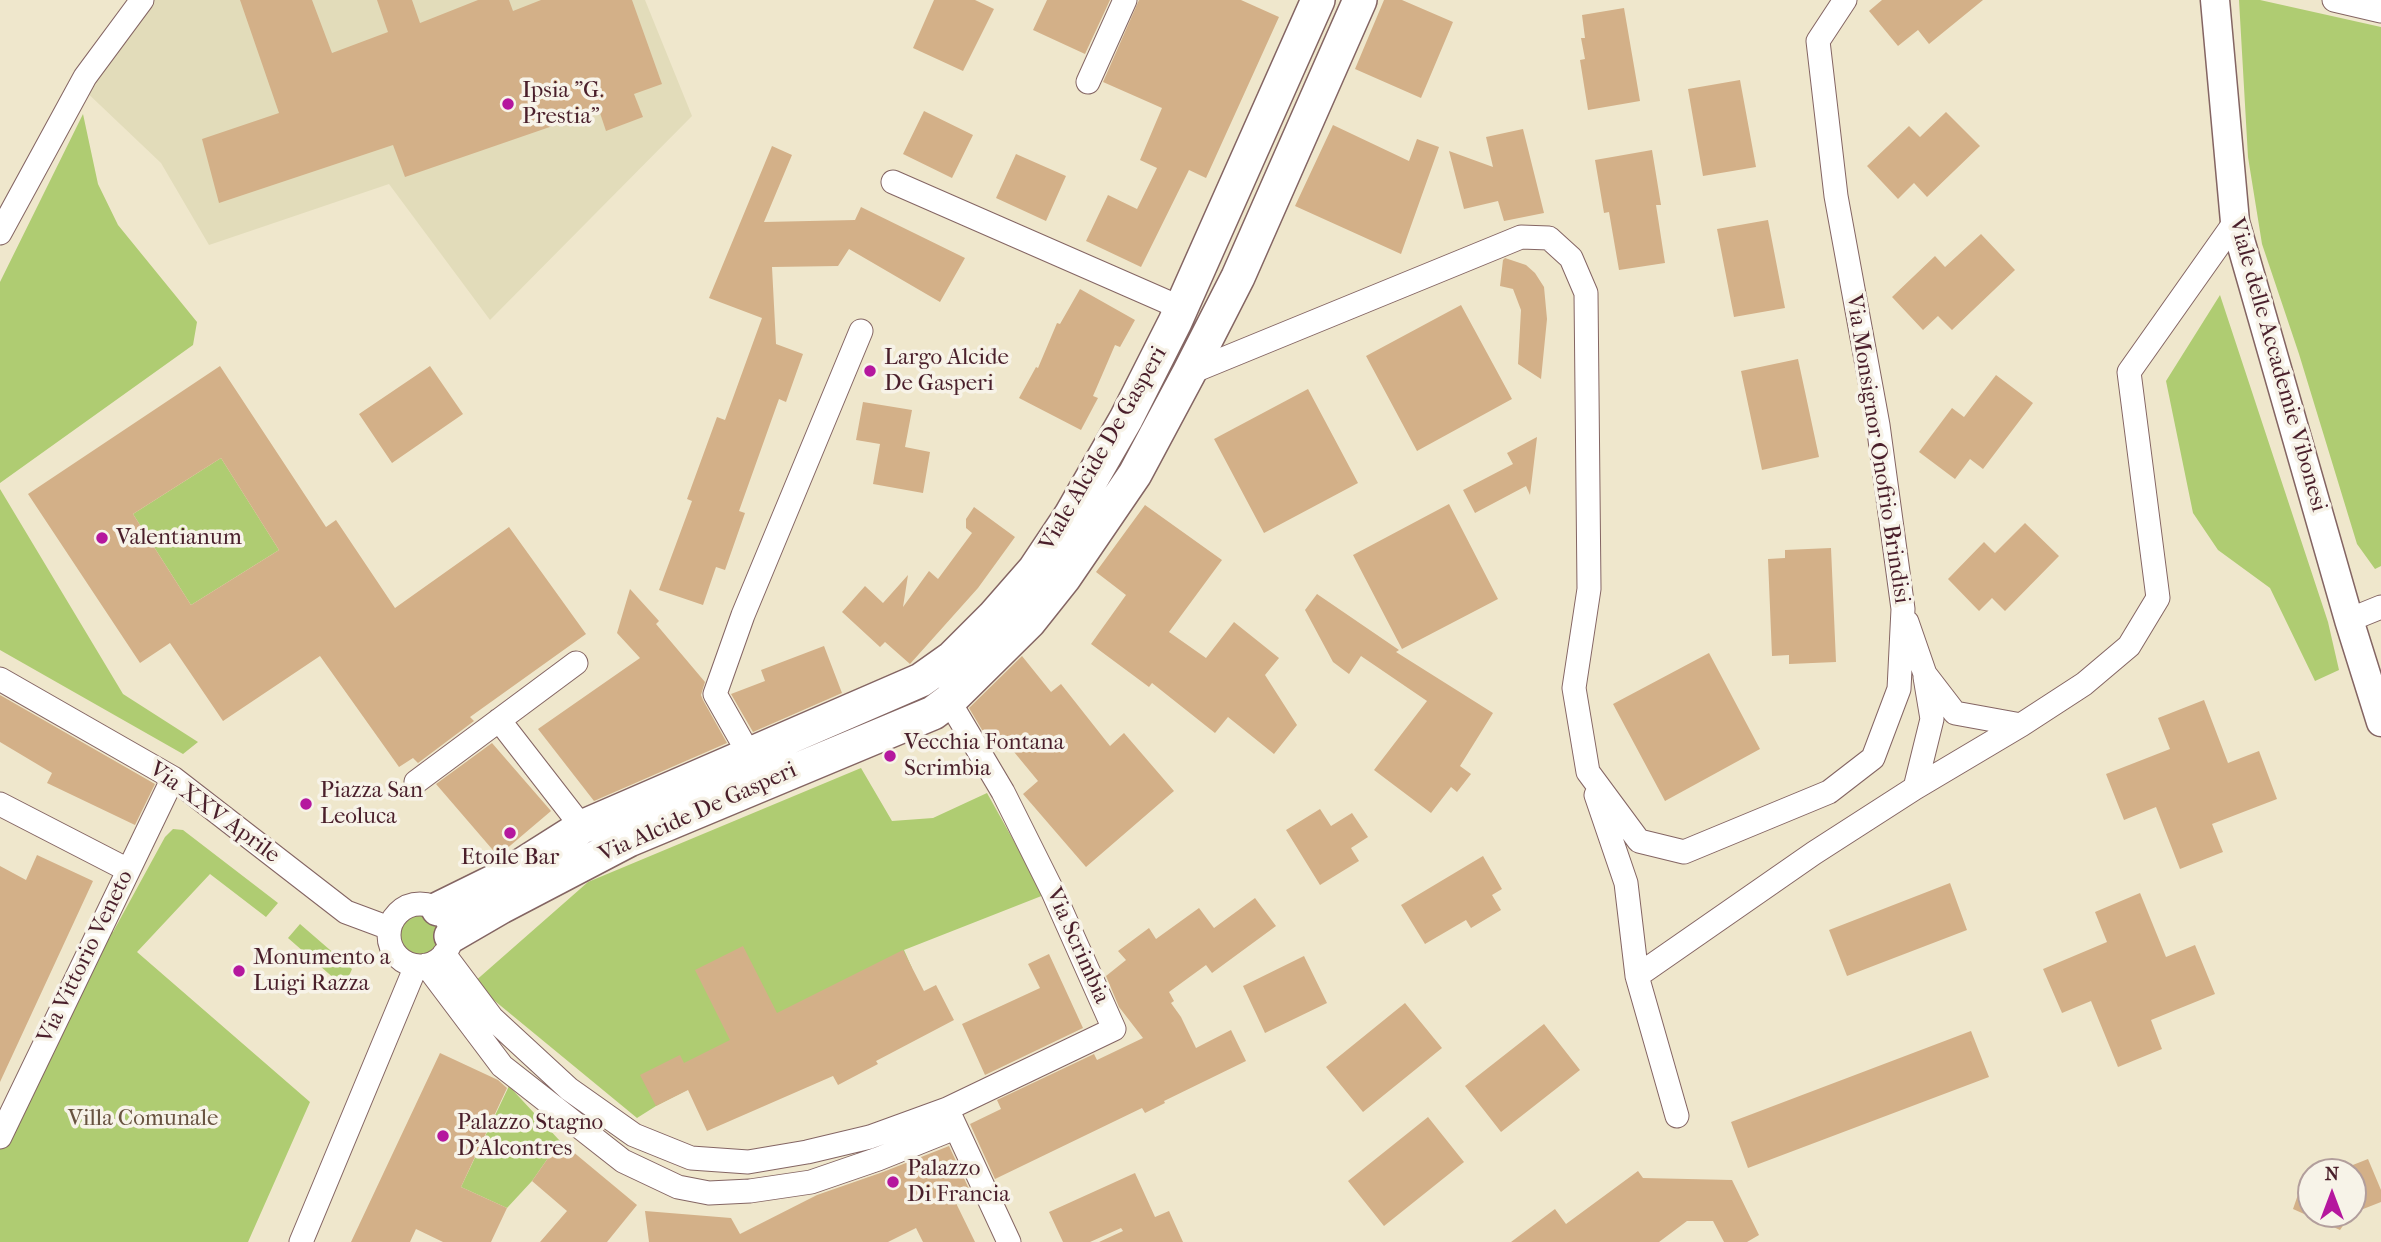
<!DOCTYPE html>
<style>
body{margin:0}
#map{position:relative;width:2381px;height:1242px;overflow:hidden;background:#efe7cc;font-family:"IM FELL French Canon",serif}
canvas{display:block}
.north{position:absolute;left:2297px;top:1158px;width:70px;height:70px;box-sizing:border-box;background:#f7f3e8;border:2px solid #b29e9c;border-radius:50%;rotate:0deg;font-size:19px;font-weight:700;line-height:28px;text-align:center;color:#4a1f2b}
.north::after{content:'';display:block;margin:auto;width:24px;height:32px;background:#b5179e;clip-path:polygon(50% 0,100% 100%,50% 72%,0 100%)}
</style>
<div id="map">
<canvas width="2381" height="1242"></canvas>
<div class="north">N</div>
</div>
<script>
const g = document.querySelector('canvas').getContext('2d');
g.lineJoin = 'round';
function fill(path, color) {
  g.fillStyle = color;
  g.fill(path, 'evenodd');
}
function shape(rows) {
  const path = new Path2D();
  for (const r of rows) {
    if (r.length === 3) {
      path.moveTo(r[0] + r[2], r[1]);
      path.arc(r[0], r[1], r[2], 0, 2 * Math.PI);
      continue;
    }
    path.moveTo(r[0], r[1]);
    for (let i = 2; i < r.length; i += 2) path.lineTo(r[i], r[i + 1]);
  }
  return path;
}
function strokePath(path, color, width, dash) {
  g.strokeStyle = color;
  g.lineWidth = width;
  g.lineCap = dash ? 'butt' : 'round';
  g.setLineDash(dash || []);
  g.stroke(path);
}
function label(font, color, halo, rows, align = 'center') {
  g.font = font + ' "IM FELL French Canon",serif';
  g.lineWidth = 7;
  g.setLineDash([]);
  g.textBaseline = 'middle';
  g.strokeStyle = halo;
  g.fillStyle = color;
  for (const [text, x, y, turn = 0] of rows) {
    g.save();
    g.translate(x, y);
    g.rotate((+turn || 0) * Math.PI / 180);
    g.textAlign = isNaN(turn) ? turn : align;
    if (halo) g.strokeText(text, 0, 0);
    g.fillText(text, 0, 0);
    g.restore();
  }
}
const built = shape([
 [143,0,645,0,692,116,490,320,389,184,209,245,161,163,80,86]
]);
const green = shape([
 [2239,0,2260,0,2381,27,2381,566,2375,569,2357,544,2299,354,2262,244,2248,157],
 [83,114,98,184,118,225,197,322,193,345,0,483,0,282],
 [2220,295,2328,622,2339,670,2315,681,2270,588,2218,550,2193,513,2166,381],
 [221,458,279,550,191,605,133,514],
 [0,489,123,694,198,742,183,754,0,650],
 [861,768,892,821,933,818,987,793,1044,895,904,950,912,968,905,977,656,1106,637,1118,473,983,588,882],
 [173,829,183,830,278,903,266,917,210,874,137,952,310,1102,248,1242,0,1242,0,1137,103,924,113,932,165,837],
 [419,903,438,909,444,954,406,963,397,956,389,938,393,918,408,905],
 [300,924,352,969,344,987,288,938],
 [509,1086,560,1141,532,1181,507,1208,461,1187]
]);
const building = shape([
 [240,0,312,0,332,53,388,32,377,0,412,0,420,23,478,0,509,0,513,11,541,0,632,0,662,84,634,94,643,117,606,131,599,110,405,177,393,145,219,203,202,139,279,113],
 [934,0,975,0,994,9,963,71,913,48],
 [1047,0,1110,0,1085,54,1033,30],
 [1139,0,1241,0,1279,17,1206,178,1189,170,1141,267,1086,241,1108,195,1137,209,1157,168,1140,160,1162,108,1103,82],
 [1384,0,1402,0,1453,22,1421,98,1355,69],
 [1882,0,1983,0,1929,44,1918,30,1898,46,1869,11],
 [1624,8,1640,101,1588,110,1580,60,1585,59,1581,38,1585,38,1582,15],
 [1740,80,1756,167,1703,176,1688,89],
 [924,111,973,135,952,178,903,154],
 [1946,112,1980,146,1927,197,1914,183,1898,199,1867,166,1909,126,1920,137],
 [1333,125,1409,161,1417,139,1439,147,1401,254,1295,206],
 [1523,129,1544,213,1504,221,1498,201,1464,209,1449,151,1493,167,1486,137],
 [772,146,792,155,764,222,855,220,861,207,965,258,940,302,849,249,838,266,772,267,776,344,803,354,786,402,779,399,739,511,745,513,725,570,716,567,703,605,659,590,692,501,687,499,717,417,725,420,762,318,709,298],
 [1652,150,1661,205,1656,205,1665,263,1619,270,1609,212,1604,213,1595,160],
 [1016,154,1066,176,1046,221,996,198],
 [1768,220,1785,308,1734,317,1717,229],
 [1981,234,2015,270,1952,330,1938,316,1923,330,1892,297,1935,256,1945,267],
 [1505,258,1526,265,1535,273,1544,287,1547,319,1541,379,1518,364,1521,310,1513,289,1500,286,1503,260],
 [1080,289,1135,320,1120,347,1115,345,1093,396,1098,398,1081,430,1019,398,1036,367,1038,368,1057,323,1060,324],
 [1461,305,1512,399,1417,451,1366,356],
 [1798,359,1819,457,1762,470,1741,371],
 [220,366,326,527,336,520,395,608,509,527,586,634,470,717,474,721,418,763,413,758,399,767,320,656,223,721,170,643,140,663,28,494],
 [221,458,279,550,191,605,133,514],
 [430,366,463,414,392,463,359,414],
 [1996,375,2033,403,1983,469,1970,459,1955,479,1919,452,1952,408,1964,417],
 [1308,389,1358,483,1264,533,1214,439],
 [863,402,912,410,905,447,930,452,923,493,873,484,880,444,856,440],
 [1537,437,1530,495,1526,486,1475,513,1463,490,1513,464,1507,453],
 [1449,504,1498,599,1402,649,1353,555],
 [1145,505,1222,560,1169,632,1206,658,1234,622,1279,658,1265,675,1297,725,1274,754,1228,717,1215,733,1152,683,1149,687,1091,644,1126,595,1096,572],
 [974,507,1015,537,978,588,910,664,885,642,880,647,842,612,865,586,883,603,908,575,903,607,929,571,938,579,972,533,966,528,966,519],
 [2025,523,2059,556,2005,611,1992,598,1979,611,1948,579,1984,542,1995,553],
 [1831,548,1836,662,1789,664,1789,655,1772,656,1768,559,1785,558,1785,550],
 [630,589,659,621,656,624,705,682,701,695,703,700,727,743,594,801,538,729,640,658,617,633],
 [1317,594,1399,650,1396,652,1493,713,1460,766,1471,774,1457,792,1451,787,1431,813,1374,770,1427,701,1361,656,1349,674,1333,662,1305,610],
 [824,646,842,693,753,732,731,694,765,681,761,670],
 [1709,653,1760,749,1665,801,1613,704],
 [1022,656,1051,692,1061,684,1110,746,1124,733,1174,791,1086,867,1023,794,1038,781,1005,741,994,750,969,708],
 [0,695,155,784,135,825,47,783,52,773,0,742],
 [2204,700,2228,763,2259,751,2277,799,2212,824,2223,852,2180,869,2156,807,2124,820,2106,774,2170,749,2158,718],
 [492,743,551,811,498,856,436,784],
 [1320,809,1331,826,1352,813,1368,837,1351,848,1359,861,1320,885,1286,830],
 [37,855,93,881,0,1082,0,866,26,880],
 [1483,856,1502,889,1492,895,1501,910,1471,928,1466,920,1425,944,1401,905],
 [1950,883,1967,930,1847,976,1829,930],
 [2140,893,2166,957,2195,945,2215,994,2151,1020,2162,1049,2118,1067,2091,1001,2062,1013,2043,969,2107,942,2095,912],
 [1255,898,1276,926,1212,973,1206,965,1169,992,1174,1001,1171,1003,1181,1017,1196,1048,1231,1030,1246,1061,1164,1101,1165,1103,1145,1113,1142,1108,995,1179,970,1124,1001,1109,997,1100,1094,1054,1097,1060,1143,1038,1119,1007,1106,976,1126,960,1118,951,1149,928,1156,939,1199,908,1214,928],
 [743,946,777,1013,903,950,924,991,936,985,954,1020,876,1061,878,1064,838,1085,833,1076,707,1131,688,1090,656,1106,640,1075,680,1055,684,1063,730,1040,695,970],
 [1049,954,1083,1028,985,1075,962,1024,1040,988,1028,964],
 [1304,956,1327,1003,1265,1033,1243,986],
 [1405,1003,1442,1048,1363,1112,1326,1067],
 [1544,1024,1580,1070,1501,1132,1465,1086],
 [1971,1031,1989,1077,1748,1168,1731,1122],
 [440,1053,498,1080,507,1088,461,1187,507,1208,491,1242,443,1242,416,1229,410,1242,351,1242],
 [1428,1117,1464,1162,1384,1226,1348,1181],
 [560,1141,637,1205,607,1242,540,1242,567,1211,532,1181],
 [949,1146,970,1191,954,1199,975,1242,923,1242,916,1228,888,1242,649,1242,645,1211,731,1218,740,1234,817,1195,883,1172],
 [2368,1159,2381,1190,2381,1202,2353,1213,2353,1172,2335,1172],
 [1638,1171,1643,1178,1732,1180,1759,1235,1747,1242,1724,1242,1713,1221,1687,1221,1659,1242,1511,1242,1555,1209,1566,1224],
 [1135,1173,1155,1217,1169,1211,1183,1242,1099,1242,1123,1231,1121,1228,1090,1242,1063,1242,1049,1212],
 [2311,1182,2311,1214,2351,1214,2340,1230,2293,1209,2301,1186]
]);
const minor = shape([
 [2334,0,2381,11],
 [1088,82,1125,0],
 [893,182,1181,308],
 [0,233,85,77,142,0],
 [1189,373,1521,237,1549,238,1571,258,1586,293,1589,589,1574,688,1588,772,1639,841,1684,852,1829,792,1873,758,1899,689,1903,609,1878,425,1836,196,1818,41,1845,0],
 [2349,620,2381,607],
 [1907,622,1925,674,1955,713,2021,725],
 [0,679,173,778,346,912,389,928],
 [499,720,582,827],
 [749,754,715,694,743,615,861,331],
 [416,782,576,663],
 [1915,788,1932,719,1925,677],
 [1596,795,1626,883,1637,976],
 [0,804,128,870],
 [420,935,31],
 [444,954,492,1018,569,1089,634,1135,691,1158,748,1162,807,1152,870,1137,947,1109,1114,1029,1053,892,1003,792,949,701],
 [426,965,502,1066,623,1161,678,1187,709,1193,750,1191,811,1182,878,1159,955,1128],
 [950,1115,1009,1242],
 [1677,1116,1637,976,1814,853,1915,788,2021,725,2084,684,2129,646,2158,598,2129,372,2235,222],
 [0,1137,173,778],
 [301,1242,416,966]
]);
const tertiary = shape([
 [2215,0,2235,222,2349,620,2381,722]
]);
const secondary = shape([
 [438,909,503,877,582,827,921,680,952,658,993,617,1035,569,1071,515,1126,419,1175,322,1318,0],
 [451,936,501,907,629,840,933,713,949,701,1029,622,1064,578,1135,474,1189,373,1238,277,1360,0]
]);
const markers = [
 [508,104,7,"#b5179e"],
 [870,371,7,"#b5179e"],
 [102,538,7,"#b5179e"],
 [890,756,7,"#b5179e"],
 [306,804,7,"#b5179e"],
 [510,833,7,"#b5179e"],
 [239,971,7,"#b5179e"],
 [443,1136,7,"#b5179e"],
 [893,1182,7,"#b5179e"]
];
const poiNames = [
 ["Ipsia \"G.",522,91],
 ["Prestia\"",522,117],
 ["Largo Alcide",884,358],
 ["De Gasperi",884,384],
 ["Valentianum",116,538],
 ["Vecchia Fontana",904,743],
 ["Scrimbia",904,769],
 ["Piazza San",320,791],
 ["Leoluca",320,817],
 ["Etoile Bar",510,858,"center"],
 ["Monumento a",253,958],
 ["Luigi Razza",253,984],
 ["Palazzo Stagno",457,1123],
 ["D'Alcontres",457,1149],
 ["Palazzo",907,1169],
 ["Di Francia",907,1195]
];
const streetNames = [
 ["Viale delle Accademie Vibonesi",2277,365,74],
 ["Viale Alcide De Gasperi",1104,449,-60],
 ["Via Monsignor Onofrio Brindisi",1877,449,81],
 ["Via XXV Aprile",214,813,36],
 ["Via Alcide De Gasperi",698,813,-24],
 ["Via Scrimbia",1077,946,66],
 ["Via Vittorio Veneto",86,957,-64]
];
const parkNames = [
 ["Villa Comunale",143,1119]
];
fill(built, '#e2dcba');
fill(green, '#afcc72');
fill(building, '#d3b088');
strokePath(minor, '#846563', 25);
strokePath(tertiary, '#846563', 31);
strokePath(secondary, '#846563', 36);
strokePath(minor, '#fff', 23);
strokePath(tertiary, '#fff', 28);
strokePath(secondary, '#fff', 33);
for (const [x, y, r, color] of markers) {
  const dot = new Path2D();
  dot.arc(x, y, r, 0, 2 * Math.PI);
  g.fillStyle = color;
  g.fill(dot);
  strokePath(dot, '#f7f3e8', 2.5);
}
label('23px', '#4a1f2b', '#f7f3e8', poiNames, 'left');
label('23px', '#4a1f2b', '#f7f3e8', streetNames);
label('23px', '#685340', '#f7f3e8', parkNames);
</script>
